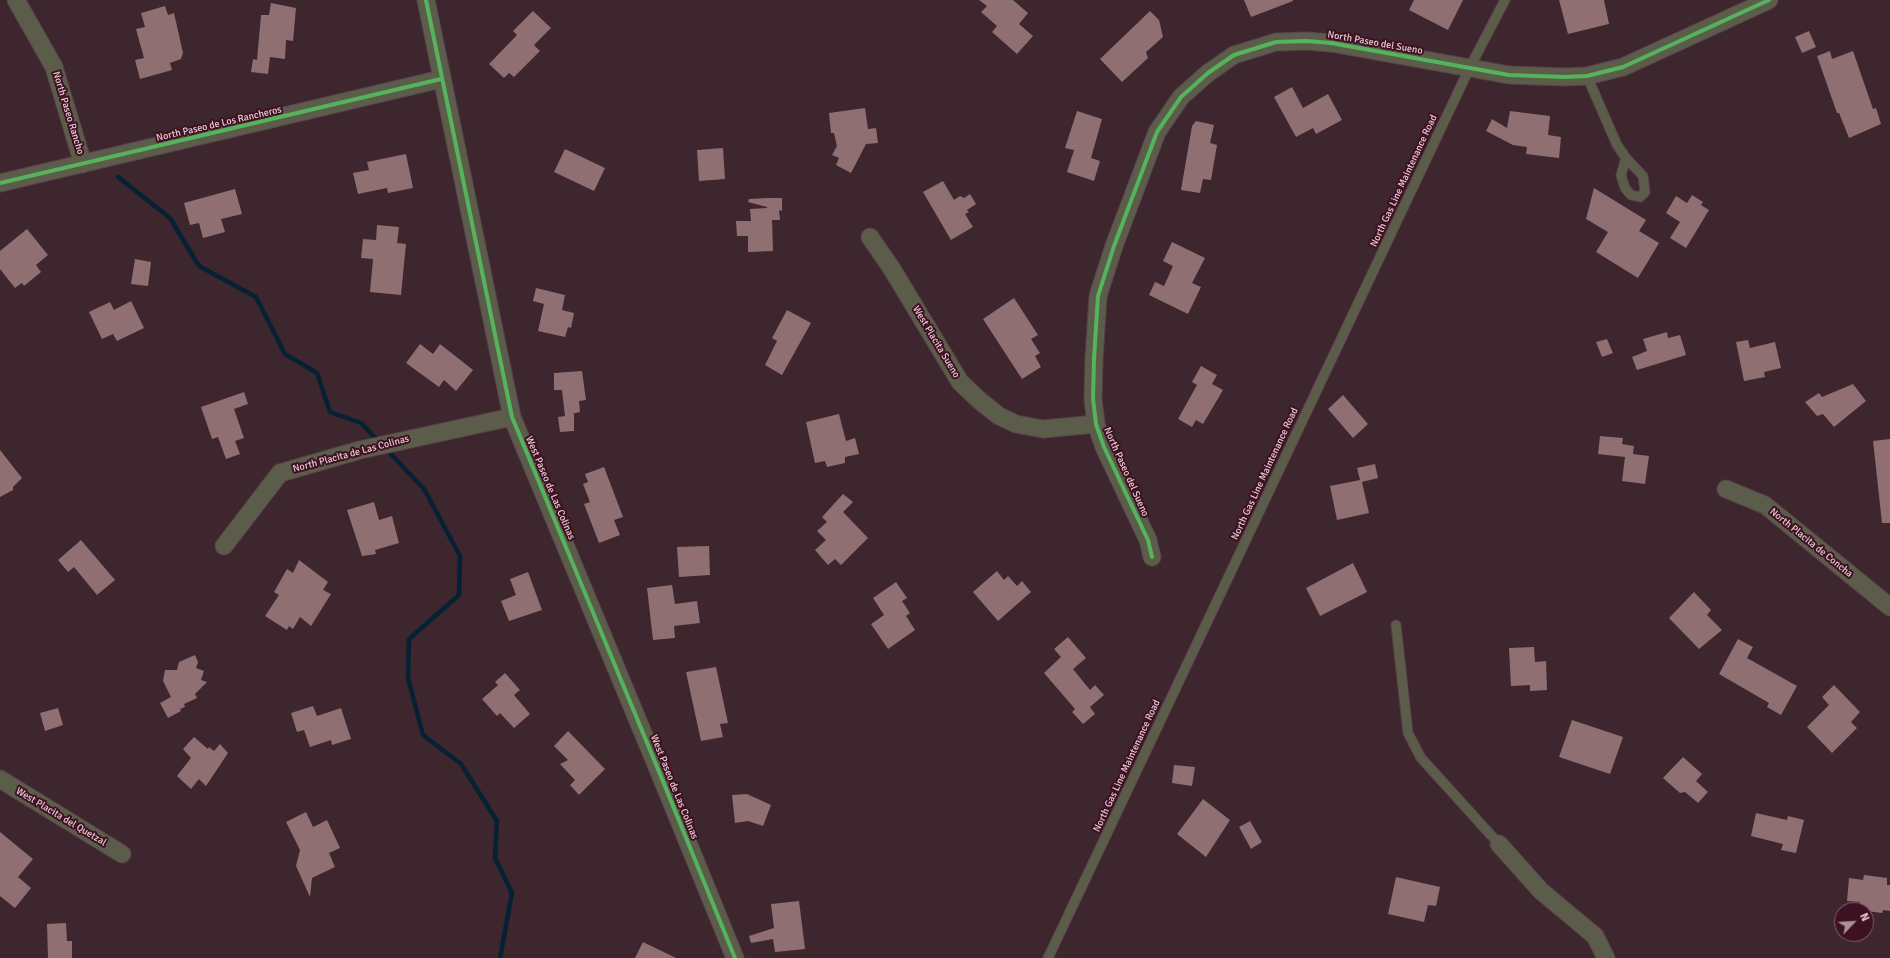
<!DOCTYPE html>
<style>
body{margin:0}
#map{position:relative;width:1890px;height:958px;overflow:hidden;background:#3e262e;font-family:Signika,sans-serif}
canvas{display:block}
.north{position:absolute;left:1834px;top:902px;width:40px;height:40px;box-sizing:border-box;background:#3d1121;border:1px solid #825b68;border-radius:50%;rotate:65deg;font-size:11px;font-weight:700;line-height:16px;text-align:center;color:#e9cbd2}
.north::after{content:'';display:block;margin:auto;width:14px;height:18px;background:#ad9199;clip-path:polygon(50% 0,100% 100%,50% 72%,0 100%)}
</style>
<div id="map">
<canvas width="1890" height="958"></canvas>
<div class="north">N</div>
</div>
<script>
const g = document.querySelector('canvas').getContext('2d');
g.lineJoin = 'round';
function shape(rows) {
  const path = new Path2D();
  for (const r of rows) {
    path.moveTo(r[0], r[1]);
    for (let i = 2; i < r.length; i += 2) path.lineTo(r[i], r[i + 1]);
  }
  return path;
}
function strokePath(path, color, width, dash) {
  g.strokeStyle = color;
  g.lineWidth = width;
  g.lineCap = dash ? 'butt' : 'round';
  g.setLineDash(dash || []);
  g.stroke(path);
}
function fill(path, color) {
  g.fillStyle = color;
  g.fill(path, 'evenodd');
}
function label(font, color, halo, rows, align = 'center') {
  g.font = font + ' Signika,sans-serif';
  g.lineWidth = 4;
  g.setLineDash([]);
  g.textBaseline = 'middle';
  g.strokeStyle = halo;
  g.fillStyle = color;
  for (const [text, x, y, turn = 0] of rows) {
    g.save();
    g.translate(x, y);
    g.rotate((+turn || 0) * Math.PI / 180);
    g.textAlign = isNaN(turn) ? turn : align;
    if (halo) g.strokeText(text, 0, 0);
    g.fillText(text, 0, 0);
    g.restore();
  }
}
const stream = shape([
 [118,177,170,218,199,266,256,297,285,354,317,373,330,412,361,423,379,442],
 [385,448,424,489,460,556,459,595,409,639,408,678,423,735,461,764,497,821,495,858,512,893,500,958]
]);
const building = shape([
 [979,0,1013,0,1028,13,1019,24,1033,36,1017,54,992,32,997,26,981,12,987,6],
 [1244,0,1293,0,1293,1,1251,17],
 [1414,0,1463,0,1448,30,1409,10],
 [1559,0,1604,0,1609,24,1568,34],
 [271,3,296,8,293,41,286,40,285,59,270,57,268,74,251,72,253,59,257,60,261,15,269,15],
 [165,6,168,15,174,13,183,53,181,59,170,63,172,70,140,79,135,60,144,58,136,29,145,27,141,13],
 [533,11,551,28,534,45,540,51,514,77,509,73,504,78,489,64,517,35,513,31],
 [1150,11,1159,20,1163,37,1146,52,1148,58,1122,82,1100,59],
 [1809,31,1816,47,1802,53,1795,37],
 [1830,51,1832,59,1853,51,1873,109,1876,108,1881,124,1849,138,1839,113,1837,113,1817,56],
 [1292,87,1303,108,1328,94,1342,120,1316,134,1313,128,1296,137,1274,97],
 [865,108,868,129,876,128,878,143,866,144,851,173,836,165,839,158,832,155,837,146,834,133,831,133,829,113],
 [1077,111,1102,119,1091,158,1100,161,1094,181,1067,172,1074,150,1065,148],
 [1510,111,1550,116,1548,135,1561,137,1559,158,1526,154,1527,147,1513,145,1486,131,1492,119,1507,128],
 [1196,121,1214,125,1210,143,1217,145,1211,180,1203,179,1200,193,1181,190,1192,126],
 [723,148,725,179,699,181,697,150],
 [565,149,605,168,594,191,554,172],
 [406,154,413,188,388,193,387,188,358,194,353,173,369,170,367,162],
 [943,181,954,200,960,196,964,198,970,194,976,204,967,210,969,212,965,214,973,227,951,240,923,192],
 [1594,188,1646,220,1639,231,1659,243,1638,278,1596,252,1608,232,1586,219],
 [235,189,242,214,221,219,225,232,203,238,199,223,190,225,184,203],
 [1692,195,1703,202,1701,205,1709,210,1686,248,1670,238,1680,222,1666,213,1676,196,1687,203],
 [767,198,782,198,782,211,779,210,780,220,772,220,773,251,748,252,748,236,737,236,736,221,751,221,750,209,767,208,767,207,748,202,749,199],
 [377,225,399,227,397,243,406,244,401,295,370,292,373,259,361,258,363,239,376,240],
 [27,229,48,255,36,265,41,272,24,286,22,283,15,288,0,269,0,251],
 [1172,242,1205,258,1192,283,1201,287,1188,314,1149,295,1155,282,1164,286,1173,266,1163,261],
 [135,259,151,262,148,286,131,284],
 [536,288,565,295,562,310,574,313,571,328,568,327,565,337,538,331,544,304,533,301],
 [1014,298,1038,335,1031,339,1040,353,1035,356,1041,367,1022,379,983,319],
 [131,301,144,328,117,341,113,334,102,339,89,312,110,302,114,310],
 [787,310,811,323,782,375,765,365,777,341,772,338],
 [1667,332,1668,338,1680,335,1686,355,1637,370,1632,357,1647,351,1643,339],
 [1607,339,1613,353,1602,357,1596,342],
 [1748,340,1750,348,1775,342,1781,368,1764,372,1765,377,1744,381,1736,342],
 [420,344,433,354,440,344,473,370,456,391,444,380,439,387,406,363],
 [1201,366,1217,375,1212,384,1223,390,1203,424,1196,420,1192,427,1178,419,1197,385,1192,382],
 [582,371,586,400,579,401,580,412,572,414,574,414,574,431,560,432,558,417,565,416,562,390,554,390,554,373],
 [1853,384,1866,401,1834,427,1823,414,1817,416,1805,402,1819,393,1822,397],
 [244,392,248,404,234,409,244,438,235,441,240,454,226,459,218,437,212,439,201,407],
 [1343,395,1368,424,1353,438,1328,409],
 [839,414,846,441,855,438,859,454,845,457,845,463,827,467,825,461,815,463,806,422],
 [1600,436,1623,438,1622,444,1634,446,1633,454,1649,456,1645,484,1622,481,1625,457,1598,454],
 [1890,439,1890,523,1882,523,1873,441],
 [0,450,22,478,13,487,13,490,0,497],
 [1375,464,1378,478,1362,482,1369,513,1337,520,1330,486,1360,480,1357,468],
 [604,467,623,517,614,520,620,535,599,543,584,504,590,502,583,484,588,482,585,474],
 [843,494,853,502,843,512,868,538,841,565,835,559,828,565,815,550,826,540,817,531,827,522,822,517],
 [374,502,379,520,392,516,399,543,375,550,376,554,362,556,347,510],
 [81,540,115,580,97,595,74,567,68,572,58,560],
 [709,546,710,575,679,577,677,547],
 [299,560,328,582,323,590,331,594,311,626,300,617,293,629,289,626,287,630,265,616,279,595,274,592,287,569,293,573],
 [1353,563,1367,592,1320,616,1306,588],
 [997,571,1004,580,1008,576,1017,586,1022,581,1031,592,998,621,973,592],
 [528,572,542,610,509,621,501,601,516,595,510,579],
 [896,582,907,598,902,601,910,613,906,616,915,630,888,649,871,624,884,615,873,598],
 [672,585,675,604,697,601,700,623,674,626,675,638,653,640,647,588],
 [1694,592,1711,610,1707,615,1722,630,1699,649,1669,618],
 [1068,637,1086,658,1073,669,1090,690,1095,685,1104,695,1090,707,1095,714,1083,724,1072,712,1075,709,1044,673,1061,657,1054,649],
 [1738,639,1753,647,1747,658,1797,686,1781,715,1767,707,1769,703,1719,674],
 [1534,647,1535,662,1546,661,1547,690,1530,691,1530,685,1511,686,1509,648],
 [195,655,198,662,196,668,204,671,201,680,207,682,195,694,197,698,184,704,185,707,180,709,181,711,168,718,160,703,171,697,163,681,165,670,177,670,179,662],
 [716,667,728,723,720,724,723,737,701,741,686,672],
 [505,673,520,690,514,695,530,714,514,728,500,713,497,716,482,699,498,685,495,682],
 [1834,685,1860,712,1851,722,1857,728,1832,753,1807,727,1829,705,1822,697],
 [313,706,317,716,341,708,351,739,332,745,331,740,310,747,304,730,297,732,291,713],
 [58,708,63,725,45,731,40,713],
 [1572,720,1623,737,1610,774,1559,757],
 [568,731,605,769,579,795,570,785,575,780,560,764,568,760,554,746],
 [194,737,208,749,209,747,214,751,220,744,228,753,206,786,199,779,191,789,177,776,191,758,183,749],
 [1683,757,1702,774,1696,781,1708,792,1698,803,1685,792,1680,793,1663,778],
 [1174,765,1195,767,1192,786,1172,783],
 [747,794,771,805,763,826,748,821,735,823,732,795],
 [1203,799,1230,820,1206,857,1177,834],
 [306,812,313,827,327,820,340,848,329,853,335,867,312,878,310,897,296,866,300,850,286,822],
 [1756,813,1787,820,1788,816,1804,820,1796,853,1781,850,1783,844,1751,836],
 [1250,821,1262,842,1251,849,1239,827],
 [0,832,33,859,18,877,31,888,15,908,0,896],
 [1864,875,1887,878,1887,885,1890,885,1890,911,1883,910,1882,913,1859,910,1860,902,1847,901,1849,878,1863,880],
 [1396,877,1440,887,1436,906,1428,905,1424,922,1388,914],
 [799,901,805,949,775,952,773,939,751,943,749,936,774,928,771,904],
 [66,923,67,941,72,941,72,958,48,958,47,924],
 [643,942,676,958,635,958]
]);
const lane = shape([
 [1587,76,1617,145,1626,158,1643,176,1645,192,1640,197,1631,195,1625,188,1621,175,1626,158],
 [1396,625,1408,733,1421,758,1499,844],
 [1048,958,1469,69,1505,0]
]);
const street = shape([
 [16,0,54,67,83,164],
 [426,0,512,417,660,774,735,958],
 [0,183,441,79],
 [870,237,892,269,960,382,979,400,999,416,1016,424,1043,429,1096,424],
 [1726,489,1765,505,1890,607],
 [224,546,280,473,360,450,512,417],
 [1152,557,1148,540,1104,447,1096,424,1093,399,1094,359,1098,296,1114,246,1157,132,1181,97,1208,73,1234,55,1276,42,1307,41,1331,43,1509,75,1565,77,1587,76,1623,67,1769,0],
 [0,779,122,854],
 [1499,844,1541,891,1595,936,1606,958]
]);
const cycleway = shape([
 [426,0,512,417,660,774,735,958],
 [0,183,441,79],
 [1152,557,1148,540,1104,447,1096,424,1093,399,1094,359,1098,296,1114,246,1157,132,1181,97,1208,73,1234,55,1276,42,1307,41,1331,43,1509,75,1565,77,1587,76,1623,67,1769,0]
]);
const streetNames = [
 ["North Paseo del Sueno",1375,43,10],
 ["North Paseo Rancho",68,113,73],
 ["North Paseo de Los Rancheros",219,124,-13],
 ["North Gas Line Maintenance Road",1404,181,-65],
 ["West Placita Sueno",936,342,59],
 ["North Placita de Las Colinas",351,454,-15],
 ["North Paseo del Sueno",1126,472,66],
 ["North Gas Line Maintenance Road",1265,474,-65],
 ["West Paseo de Las Colinas",550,488,67],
 ["North Placita de Concha",1811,543,39],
 ["North Gas Line Maintenance Road",1127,766,-65],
 ["West Paseo de Las Colinas",674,787,68],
 ["West Placita del Quetzal",61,817,31]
];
strokePath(stream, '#062134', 4.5);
fill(building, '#8f6f72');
strokePath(lane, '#584249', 11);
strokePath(street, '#584249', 19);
strokePath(lane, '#5c5c4b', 9);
strokePath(street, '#5c5c4b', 17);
strokePath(cycleway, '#56b35d', 4);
label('10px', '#e9cbd2', '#3d1121', streetNames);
</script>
